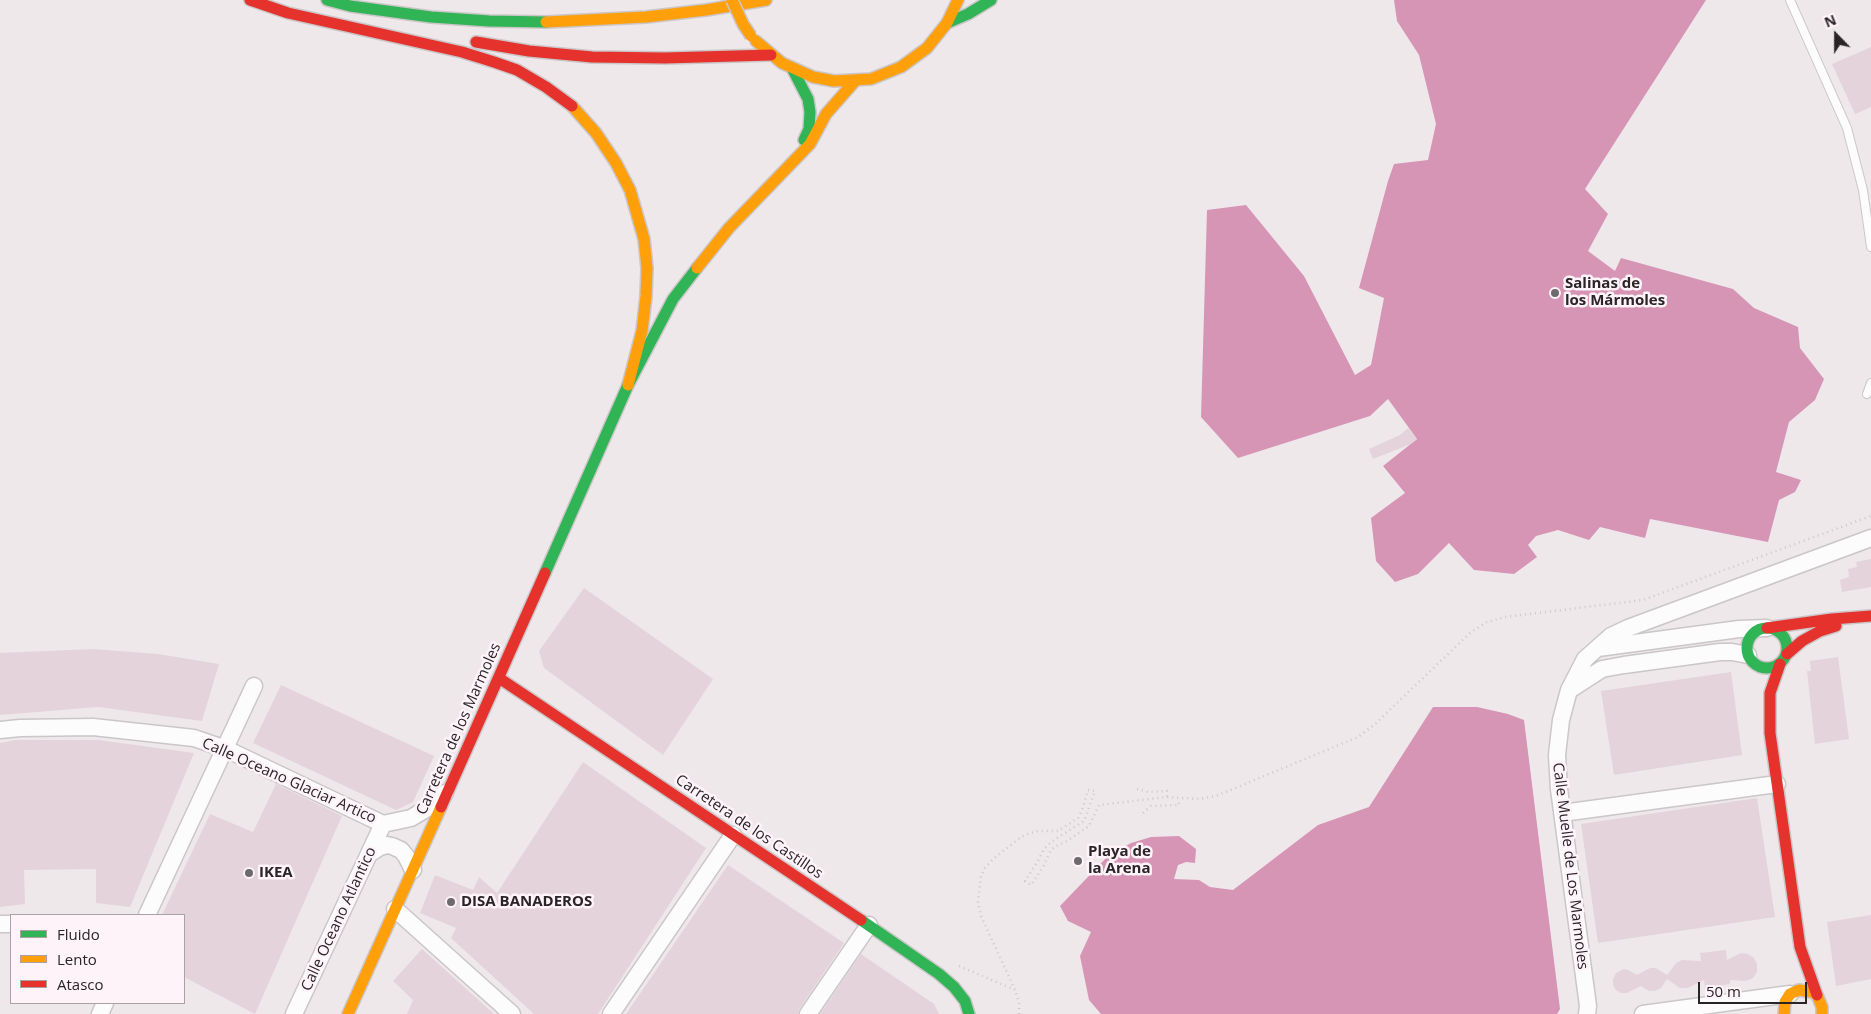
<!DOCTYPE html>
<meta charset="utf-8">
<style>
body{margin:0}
#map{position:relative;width:1871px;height:1014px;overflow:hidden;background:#eee8eb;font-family:"Open Sans",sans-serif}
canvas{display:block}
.legend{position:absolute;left:10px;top:914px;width:175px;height:90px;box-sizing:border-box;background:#fef3f8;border:1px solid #a9a1a4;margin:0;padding:6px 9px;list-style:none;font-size:15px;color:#292527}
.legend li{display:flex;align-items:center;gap:10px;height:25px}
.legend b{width:25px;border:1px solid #a9a1a4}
.north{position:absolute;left:1811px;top:10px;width:50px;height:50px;-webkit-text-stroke:4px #fef3f8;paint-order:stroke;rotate:338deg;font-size:14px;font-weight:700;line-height:20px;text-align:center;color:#292527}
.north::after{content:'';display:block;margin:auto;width:18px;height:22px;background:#292527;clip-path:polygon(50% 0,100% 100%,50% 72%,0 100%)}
.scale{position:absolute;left:1698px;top:982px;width:109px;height:22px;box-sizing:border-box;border:2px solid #292527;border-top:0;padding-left:6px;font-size:15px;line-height:18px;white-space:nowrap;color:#292527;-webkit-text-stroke:4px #fef3f8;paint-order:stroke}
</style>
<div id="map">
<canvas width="1871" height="1014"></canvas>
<ul class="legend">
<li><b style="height:6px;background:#30b455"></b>Fluido</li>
<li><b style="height:6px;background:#ff9f0a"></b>Lento</li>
<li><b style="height:6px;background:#e5322d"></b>Atasco</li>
</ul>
<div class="north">N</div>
<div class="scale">50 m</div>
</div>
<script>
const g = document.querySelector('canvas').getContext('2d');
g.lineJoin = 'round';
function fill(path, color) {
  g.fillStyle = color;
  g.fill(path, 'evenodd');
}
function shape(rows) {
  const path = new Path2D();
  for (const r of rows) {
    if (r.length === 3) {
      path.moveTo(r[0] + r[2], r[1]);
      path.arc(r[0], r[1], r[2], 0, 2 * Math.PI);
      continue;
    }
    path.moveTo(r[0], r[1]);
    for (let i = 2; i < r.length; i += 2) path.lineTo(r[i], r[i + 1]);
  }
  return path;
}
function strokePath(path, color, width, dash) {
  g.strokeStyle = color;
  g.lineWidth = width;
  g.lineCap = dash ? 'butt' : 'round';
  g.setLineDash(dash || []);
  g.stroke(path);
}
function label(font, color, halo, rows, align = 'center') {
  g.font = font + ' "Open Sans",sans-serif';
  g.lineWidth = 5;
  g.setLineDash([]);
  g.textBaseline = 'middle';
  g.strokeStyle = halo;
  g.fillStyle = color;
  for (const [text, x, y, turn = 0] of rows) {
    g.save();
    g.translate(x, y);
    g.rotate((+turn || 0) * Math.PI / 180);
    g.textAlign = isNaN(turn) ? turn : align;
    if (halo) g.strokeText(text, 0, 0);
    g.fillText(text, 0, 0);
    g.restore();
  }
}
const water = shape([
 [1394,0,1706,0,1585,189,1608,214,1588,251,1615,271,1621,258,1733,289,1754,308,1798,327,1800,348,1824,379,1815,400,1789,422,1776,472,1801,480,1795,492,1779,500,1768,542,1650,519,1645,538,1600,527,1589,540,1558,530,1536,536,1528,545,1537,557,1514,574,1474,570,1449,543,1418,574,1395,582,1376,561,1371,518,1405,493,1383,466,1417,439,1388,399,1370,416,1238,458,1201,417,1207,210,1246,205,1304,276,1355,375,1371,365,1384,298,1359,288,1388,181,1394,164,1428,160,1436,124,1419,55,1397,21],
 [1433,707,1477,707,1508,714,1524,720,1560,1009,1557,1014,1101,1014,1089,1000,1080,956,1091,932,1068,921,1060,906,1108,856,1131,843,1151,837,1179,836,1196,849,1195,863,1186,862,1178,865,1174,879,1199,880,1210,887,1233,890,1318,825,1369,807]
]);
const building = shape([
 [1871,47,1871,107,1855,114,1832,64],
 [1408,428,1417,439,1411,444,1373,459,1369,449,1400,435],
 [1871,559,1871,587,1842,592,1840,580,1849,577,1848,569,1857,567,1856,562],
 [584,588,713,679,663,755,544,668,539,651],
 [93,649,158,654,219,664,202,721,98,707,0,715,0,653],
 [1838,657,1849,739,1815,744,1807,671,1811,671,1810,661],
 [1731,672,1742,755,1614,775,1601,691],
 [281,685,434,756,413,802,396,810,253,743],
 [15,740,99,740,194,753,130,907,96,903,96,869,24,870,25,904,0,907,0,743],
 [583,762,706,848,598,1014,534,1014,451,938,456,928,420,913,435,875,473,890,479,877,497,893],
 [276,784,342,816,255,1014,184,977,184,915,162,915,210,814,253,832],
 [1757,798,1775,917,1598,943,1581,824],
 [728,865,844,943,800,1008,798,1014,626,1014],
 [1871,915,1871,979,1836,986,1827,922],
 [422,949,494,1014,407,1014,413,1000,393,981],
 [1726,950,1727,960,1741,953,1748,954,1754,958,1757,964,1757,972,1753,978,1746,981,1730,980,1730,984,1705,988,1704,980,1688,988,1680,988,1667,979,1661,988,1655,991,1649,991,1641,986,1627,993,1621,993,1616,990,1613,985,1613,979,1616,973,1623,969,1628,970,1637,975,1650,968,1656,968,1667,975,1676,963,1682,960,1701,961,1700,953],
 [861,954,934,1004,939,1014,820,1014]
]);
const path = shape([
 [1137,789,1148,792,1167,791,1167,797],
 [1143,813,1151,806,1179,805,1179,799],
 [959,966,1013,989],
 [1019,1014,1019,1002,1015,990,981,916,978,902,981,876,985,868,992,860,1021,837,1030,833,1038,831,1058,831,1078,818,1082,810,1088,790,1095,791,1084,821,1051,842,1044,849,1038,861,1025,881,1031,885,1043,867,1050,852,1054,847,1067,841,1089,826,1099,805,1167,797,1199,799,1216,796,1358,737,1374,725,1471,632,1487,622,1505,617,1643,600,1871,516]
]);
const lane = shape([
 [1790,0,1847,128,1863,190,1871,247],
 [1867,394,1871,383]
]);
const street = shape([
 [1598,648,1739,629,1767,628],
 [1571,689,1602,669,1624,665,1720,652,1732,652,1748,655],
 [0,730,20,728,93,727,194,738,226,749,383,824,411,818,426,809,445,793],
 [1562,813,1777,784],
 [369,854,380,847,387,845,392,846,401,850,406,856,413,870],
 [395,909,512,1014],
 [147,915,254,686],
 [0,924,11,924],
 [100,1014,105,1003],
 [294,1014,383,824],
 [611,1014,733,835],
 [808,1014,869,925],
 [1587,1014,1588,1006,1559,789,1557,755,1561,720,1569,690,1585,659,1611,636,1628,628,1871,538],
 [1643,1014,1790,994]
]);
const fast = shape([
 [327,0,350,6,431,17,489,21,546,22],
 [947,23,968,14,991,0],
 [793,70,808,99,810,112,809,129,804,140],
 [545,573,628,385,673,299,697,268],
 [1767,648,20],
 [861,920,939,974,954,987,965,1001,969,1014]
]);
const slow = shape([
 [546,22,646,17,706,10,766,0],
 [756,41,782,63,813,77,834,81,871,79,901,67,927,48,947,23,958,0],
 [572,106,596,133,616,163,630,190,644,239,647,268,646,296,642,331,628,385],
 [697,268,729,228,810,144,826,114,855,81],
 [348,1014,441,807],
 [1784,1014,1785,1002,1790,994,1799,990,1812,992,1817,995,1822,1007,1822,1014]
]);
const jam = shape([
 [250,0,288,13,462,52,494,62,517,70,546,87,572,106],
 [476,42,529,51,592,57,665,58,771,55],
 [1767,628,1832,619,1871,616],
 [1787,654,1802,641,1820,631,1836,626],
 [1780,664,1770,693,1770,733,1800,947,1817,995],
 [499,678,861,920],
 [441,807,545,573]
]);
const slowBridge = shape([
 [732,0,743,24,751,36]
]);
const markers = [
 [1555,293,5,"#6e696c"],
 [1078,861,5,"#6e696c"],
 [249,873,5,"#6e696c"],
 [451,902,5,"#6e696c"]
];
const poiNames = [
 ["Salinas de",1565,284],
 ["los Mármoles",1565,301],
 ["Playa de",1088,852],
 ["la Arena",1088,869],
 ["IKEA",259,873],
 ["DISA BANADEROS",461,902]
];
const streetNames = [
 ["Carretera de los Marmoles",459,729,-66],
 ["Calle Oceano Glaciar Artico",289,781,24],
 ["Carretera de los Castillos",749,827,34],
 ["Calle Muelle de Los Marmoles",1570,866,83],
 ["Calle Oceano Atlantico",339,919,-65]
];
fill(water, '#d695b5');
fill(building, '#e5d3db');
strokePath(lane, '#cbc6c8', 10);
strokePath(street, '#cbc6c8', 19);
strokePath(fast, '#cbc6c8', 14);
strokePath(slow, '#cbc6c8', 14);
strokePath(jam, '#cbc6c8', 14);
strokePath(path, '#cbc9c9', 2.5, [1, 4]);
strokePath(lane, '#fcfcfc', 8);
strokePath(street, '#fcfcfc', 16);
strokePath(fast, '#30b455', 11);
strokePath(slow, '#ff9f0a', 11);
strokePath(jam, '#e5322d', 11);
strokePath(slowBridge, '#cbc6c8', 14, []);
strokePath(slowBridge, '#ff9f0a', 11);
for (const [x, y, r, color] of markers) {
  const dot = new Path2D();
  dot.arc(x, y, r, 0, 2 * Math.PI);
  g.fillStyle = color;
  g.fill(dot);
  strokePath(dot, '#fef3f8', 2);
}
label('bold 15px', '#292527', '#fef3f8', poiNames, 'left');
label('15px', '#292527', '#fef3f8', streetNames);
</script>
